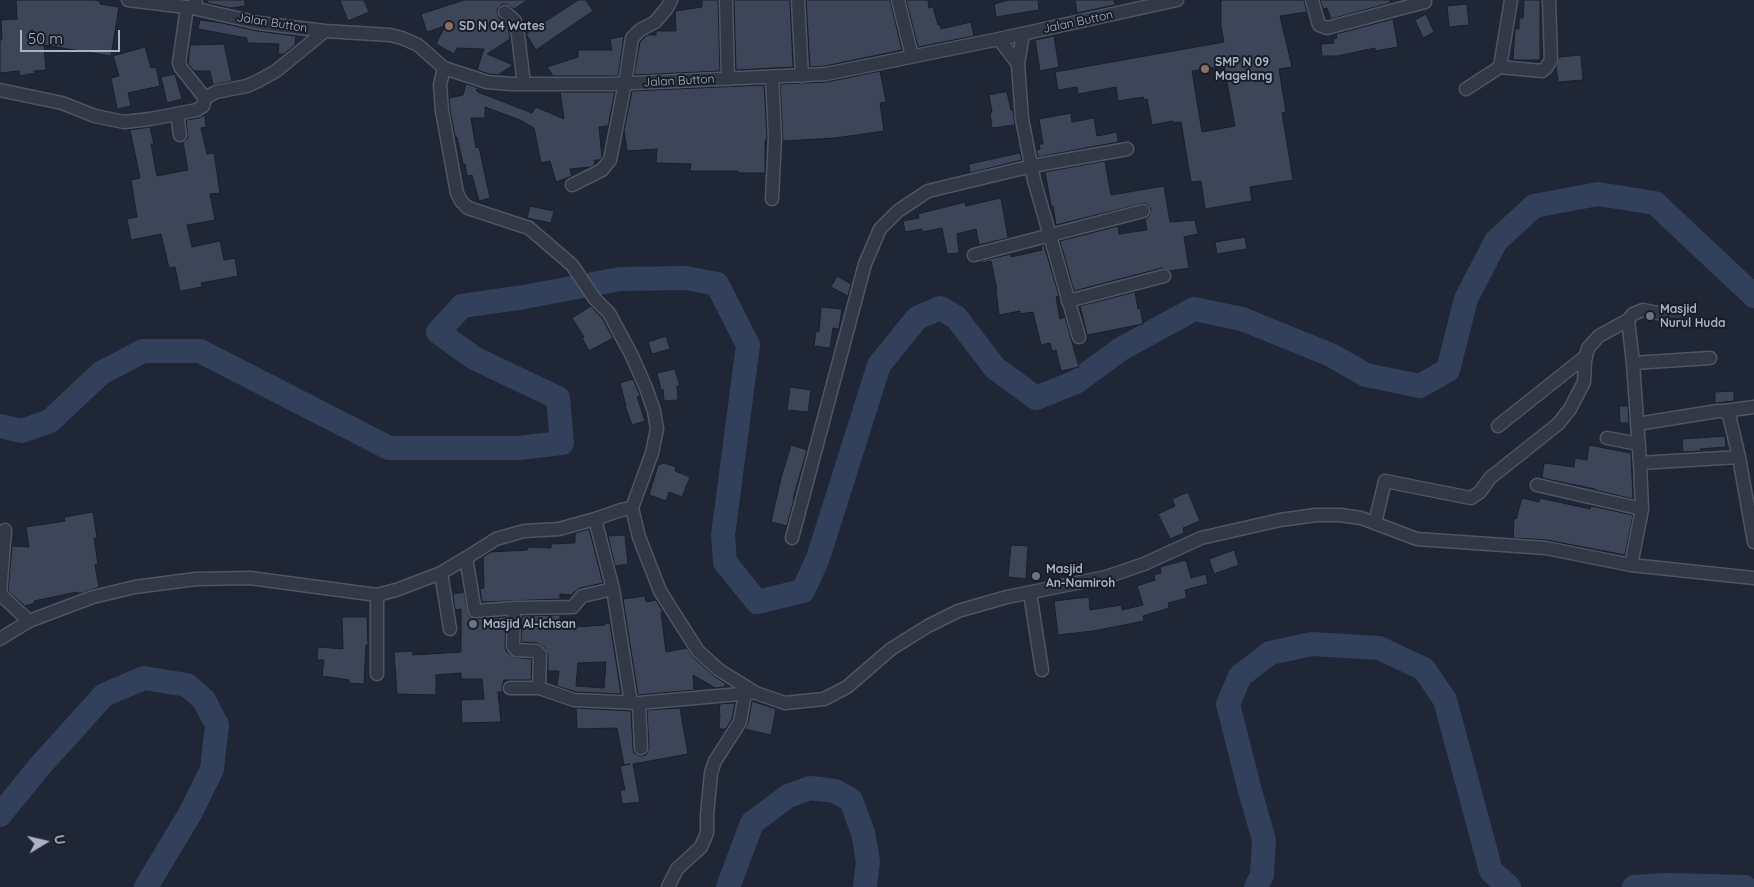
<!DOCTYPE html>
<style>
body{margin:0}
#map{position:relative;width:1754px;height:887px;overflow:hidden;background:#1f2635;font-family:Quicksand,sans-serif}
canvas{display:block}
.north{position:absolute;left:20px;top:817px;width:50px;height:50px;-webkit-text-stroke:4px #181e29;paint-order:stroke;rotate:81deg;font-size:14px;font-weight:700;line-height:20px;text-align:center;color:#abb2c3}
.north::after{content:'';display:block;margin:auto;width:18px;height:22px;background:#abb2c3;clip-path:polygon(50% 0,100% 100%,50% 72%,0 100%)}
.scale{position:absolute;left:20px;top:30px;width:100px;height:22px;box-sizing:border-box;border:2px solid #abb2c3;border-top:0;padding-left:6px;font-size:15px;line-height:18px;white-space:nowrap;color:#abb2c3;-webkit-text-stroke:4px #181e29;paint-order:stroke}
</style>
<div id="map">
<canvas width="1754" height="887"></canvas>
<div class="north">U</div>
<div class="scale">50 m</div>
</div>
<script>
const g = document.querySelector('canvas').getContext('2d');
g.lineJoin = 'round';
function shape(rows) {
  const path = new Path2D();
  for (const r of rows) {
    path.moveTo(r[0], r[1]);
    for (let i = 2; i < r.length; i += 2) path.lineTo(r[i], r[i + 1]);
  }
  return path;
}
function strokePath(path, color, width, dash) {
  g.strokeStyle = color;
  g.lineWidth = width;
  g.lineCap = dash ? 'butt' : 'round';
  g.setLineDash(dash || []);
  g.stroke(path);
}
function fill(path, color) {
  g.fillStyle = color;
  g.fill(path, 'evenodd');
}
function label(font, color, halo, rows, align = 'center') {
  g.font = font + ' Quicksand,sans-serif';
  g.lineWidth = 4;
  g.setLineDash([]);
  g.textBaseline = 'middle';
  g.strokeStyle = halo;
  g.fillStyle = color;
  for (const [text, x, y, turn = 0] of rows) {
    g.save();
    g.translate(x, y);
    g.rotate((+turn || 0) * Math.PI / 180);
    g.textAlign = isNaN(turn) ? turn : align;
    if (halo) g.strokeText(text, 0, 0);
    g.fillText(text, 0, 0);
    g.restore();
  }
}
const river = shape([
 [0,426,22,431,50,421,101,373,143,351,200,351,389,448,518,448,562,443,558,398,474,358,438,332,462,306,524,297,620,279,686,278,717,284,748,345,723,535,725,562,757,602,803,591,818,558,879,365,917,318,940,308,956,317,995,368,1036,398,1076,382,1121,349,1194,309,1242,319,1331,355,1366,375,1420,386,1448,370,1466,299,1496,241,1534,206,1598,194,1655,203,1754,296],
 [0,815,39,767,104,695,144,678,187,685,204,700,217,725,212,769,191,812,146,887],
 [728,887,752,823,788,796,810,788,835,791,851,800,863,833,868,861,865,887],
 [1256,887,1262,875,1264,840,1250,791,1228,704,1240,676,1270,653,1312,644,1379,648,1424,669,1445,700,1491,871,1509,887],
 [1634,887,1666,885,1745,887]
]);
const building = shape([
 [16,0,94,0,100,1,100,4,119,7,111,56,44,45,46,70,34,71,35,73,20,76,19,71,0,73,0,40,2,40,1,20,17,19,16,0],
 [207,0,245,0,245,6,231,8,207,3,207,0],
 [340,0,364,0,369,12,348,21,340,0],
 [464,0,528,0,514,9,506,4,502,4,497,10,499,18,508,25,510,39,487,54,513,65,498,75,489,74,477,70,484,49,457,48,454,54,436,44,445,26,427,32,421,14,464,0],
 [578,0,586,0,593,11,536,50,526,34,578,0],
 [702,0,718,0,720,71,634,75,640,42,647,35,656,35,656,31,676,31,675,11,702,7,702,0],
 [734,0,790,0,793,67,736,70,734,0],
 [806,0,890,0,902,50,825,66,810,67,806,0],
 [906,0,928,0,929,8,933,7,938,25,940,25,941,29,971,22,974,36,918,47,906,0],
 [1009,0,1038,0,1039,10,996,17,994,4,1009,0],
 [1075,0,1114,0,1115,5,1077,13,1075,0],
 [1221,0,1304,0,1307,12,1280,16,1292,67,1279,69,1286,112,1282,113,1293,180,1250,187,1252,201,1205,209,1201,181,1191,182,1181,122,1174,123,1173,121,1152,125,1147,99,1144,100,1143,97,1118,101,1116,87,1078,94,1077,87,1058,90,1055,72,1224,42,1221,27,1221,0],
 [1224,66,1235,126,1202,132,1192,71,1224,66],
 [1320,0,1390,0,1390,3,1331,19,1327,8,1323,9,1320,0],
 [1524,0,1540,0,1540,60,1513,60,1515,29,1519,29,1519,18,1523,18,1524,0],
 [1467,4,1469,25,1449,27,1447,6,1467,4],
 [1426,14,1434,32,1423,38,1415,20,1426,14],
 [1393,19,1398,47,1375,51,1375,48,1337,56,1322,56,1321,44,1334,43,1333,39,1337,38,1336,34,1393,19],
 [200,20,222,23,257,31,296,36,295,45,284,54,278,54,279,44,247,43,247,38,198,29,200,20],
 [624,36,618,76,553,76,547,67,578,57,578,50,612,50,610,39,624,36],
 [1054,36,1059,67,1040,71,1035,40,1054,36],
 [224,44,232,81,213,85,210,71,194,71,188,64,190,45,224,44],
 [145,47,151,68,156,67,160,86,128,93,131,106,117,109,111,78,119,76,113,56,145,47],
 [1581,55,1583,80,1558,82,1556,67,1559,57,1581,55],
 [880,71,886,102,880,103,884,131,835,138,783,141,780,84,827,82,880,71],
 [175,74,182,99,167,103,161,77,175,74],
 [466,84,479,88,476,90,478,92,532,113,536,107,564,119,560,92,615,92,608,126,599,127,602,157,600,160,594,160,595,164,591,167,570,169,572,176,556,182,550,161,541,163,534,128,520,120,485,107,485,118,471,118,476,148,479,147,490,198,479,201,472,175,467,176,465,164,463,164,457,137,455,137,450,110,449,98,463,95,466,84],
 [764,85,767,137,765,142,765,173,738,173,738,171,690,171,691,164,656,163,657,149,627,151,624,130,632,91,764,85],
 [1003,92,1007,92,1011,110,1013,110,1015,125,992,128,990,113,992,112,989,95,1003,92],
 [1071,113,1072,122,1094,118,1097,136,1117,132,1118,142,1038,157,1036,150,1040,149,1039,144,1043,144,1039,119,1071,113],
 [205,115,206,127,201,128,207,154,214,153,220,193,210,194,215,220,187,225,192,247,220,241,224,260,235,258,238,276,201,283,202,287,180,291,175,267,169,268,161,234,131,240,127,219,137,217,131,180,140,178,130,130,150,127,154,144,151,144,157,176,188,170,183,142,188,138,186,120,199,118,205,115],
 [1020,153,1022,160,970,173,969,164,1020,153],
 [1105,161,1111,195,1164,186,1170,222,1195,220,1198,234,1184,237,1189,268,1170,271,1162,268,1074,291,1060,241,1118,226,1119,234,1147,230,1145,219,1149,216,1151,209,1148,205,1145,203,1056,225,1053,206,1051,206,1045,172,1105,161],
 [1001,198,1008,238,979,245,976,229,957,234,959,253,947,254,942,228,922,232,922,229,905,232,903,221,919,218,918,214,965,202,966,206,1001,198],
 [530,206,554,211,551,223,527,218,530,206],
 [1245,237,1247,249,1217,254,1215,242,1245,237],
 [1044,245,1059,296,1056,297,1060,319,1065,317,1079,367,1061,371,1056,350,1052,351,1050,343,1041,345,1033,312,1020,314,1020,311,999,315,996,290,997,290,991,261,982,263,981,261,1011,254,1011,257,1042,250,1041,246,1044,245],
 [837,276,851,284,848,296,831,287,837,276],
 [1135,292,1138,309,1140,308,1143,324,1087,335,1080,306,1135,292],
 [591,306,602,318,613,338,589,351,582,338,584,337,572,318,591,306],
 [821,307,842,309,839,329,833,328,830,348,814,346,816,331,819,332,821,307],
 [666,336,670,349,652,354,648,342,666,336],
 [675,369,680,386,677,386,678,400,664,401,663,389,661,390,657,373,675,369],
 [633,379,640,396,637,397,645,421,632,425,625,406,626,406,620,383,633,379],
 [790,387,811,390,808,412,787,410,790,387],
 [1734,391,1734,401,1715,403,1715,392,1734,391],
 [1619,406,1628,406,1629,423,1620,423,1619,406],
 [1725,436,1726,447,1700,449,1701,451,1683,452,1682,439,1725,436],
 [791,445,807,450,793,499,794,499,787,526,771,522,781,478,791,445],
 [1589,445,1631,453,1633,499,1595,490,1595,489,1542,478,1544,463,1574,467,1575,458,1587,460,1589,445],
 [664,463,676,467,675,471,690,477,682,497,669,492,666,501,649,495,658,465,664,463],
 [1188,492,1200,521,1183,528,1184,533,1170,539,1158,514,1175,506,1172,499,1188,492],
 [1522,498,1539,502,1540,498,1590,509,1591,506,1633,515,1625,555,1547,540,1513,538,1514,518,1516,519,1522,498],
 [93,512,97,538,94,538,98,565,95,565,99,587,82,593,77,593,77,592,34,601,35,603,25,606,8,591,12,546,29,547,26,527,65,521,64,517,93,512],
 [589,529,603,583,580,588,573,593,572,595,560,594,560,599,482,602,480,589,484,588,483,557,491,552,527,550,528,547,551,548,551,544,575,543,575,533,589,529],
 [625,535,628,564,615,566,608,536,625,535],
 [1011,545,1028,546,1026,579,1008,577,1011,545],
 [1234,550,1239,565,1214,574,1209,559,1234,550],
 [1186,560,1191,578,1206,574,1208,584,1185,590,1187,598,1168,603,1169,608,1143,616,1144,621,1093,631,1058,635,1054,601,1089,597,1090,610,1121,605,1122,610,1143,605,1137,586,1155,580,1154,575,1161,573,1160,567,1186,560],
 [464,592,469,616,476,619,506,617,505,646,506,651,513,657,532,659,531,680,504,680,502,688,503,692,498,692,501,722,462,723,461,700,484,699,482,679,461,679,461,673,436,675,436,695,397,694,394,652,412,651,413,655,461,652,461,609,455,610,453,594,464,592],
 [645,596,646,602,656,600,662,610,663,612,661,612,666,652,687,648,693,657,714,676,726,684,724,687,715,688,693,675,694,690,638,695,623,599,645,596],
 [560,615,560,628,605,625,604,624,610,623,621,694,576,692,557,686,559,671,548,671,548,654,545,648,537,643,521,642,522,616,560,615],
 [606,662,604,688,576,686,578,663,606,662],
 [342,617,367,617,368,645,366,645,364,684,349,683,349,680,322,676,324,660,317,660,318,647,343,649,342,617],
 [752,701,776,709,771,735,745,729,748,723,752,701],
 [733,703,735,703,732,719,726,729,719,729,720,714,719,713,720,704,733,703],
 [576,708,631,711,633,749,634,753,641,756,646,755,649,748,647,710,680,708,688,754,633,764,640,802,622,804,620,790,625,790,620,766,630,764,624,765,617,728,577,729,576,708]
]);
const minor = shape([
 [128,0,194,8],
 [195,0,197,9,259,23,325,31,390,35,402,38,418,45,444,68,487,82,511,84,612,84,826,74,999,39,1177,0],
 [726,0,728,79],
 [798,0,802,76],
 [898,0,912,56],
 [1312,0,1319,25,1327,28,1425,2],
 [505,12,515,21,518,35,524,84],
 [1023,34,1018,64,1022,119,1034,180,1079,337],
 [999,39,1018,64],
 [1500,67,1542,71,1546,68,1551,60,1549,0],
 [1466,89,1500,67,1511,0],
 [0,90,62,103,95,116,124,122,150,119,197,110,203,106,205,98,181,68,179,63,187,7],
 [205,98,216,92,247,86,258,81,276,71,325,31],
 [177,114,180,135],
 [572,185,602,170,610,160,625,83,632,38,640,30,655,22,667,8,671,0],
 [772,199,775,137,772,77],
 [974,255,1143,211],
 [1068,301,1164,276],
 [1633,363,1710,358],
 [1724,411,1754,407],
 [1637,424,1718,411,1724,411,1729,415,1739,457,1640,463],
 [1498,426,1586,356],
 [1607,438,1639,444],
 [1739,457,1754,542],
 [1537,485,1642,509,1631,565],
 [632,508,639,537,660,591,698,651,719,670,756,693,785,703,824,699,847,687,891,649,928,626,958,611,1007,597,1106,577,1144,564,1201,538,1280,520,1316,515,1340,515,1361,518,1417,539,1546,548,1631,565,1754,578],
 [1642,509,1640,463,1633,363,1628,320,1633,314,1643,310,1683,318],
 [595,519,613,589,631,703],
 [1375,523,1385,481,1471,498,1480,492,1490,478,1558,424,1570,409,1584,382,1585,361,1588,348,1599,336,1628,320],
 [792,538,865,264,880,229,898,211,928,191,1032,166,1127,149],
 [466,558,475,611,514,608,573,607,582,596,613,589],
 [441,573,450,629],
 [1030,593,1042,670],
 [0,594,29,621,0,639],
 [0,594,5,530],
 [377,595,377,674],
 [514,608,513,646,516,650,536,651,540,654,539,688,574,700,639,703,641,748],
 [29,621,93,597,135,587,196,579,250,578,377,595,396,590,441,573,466,558,496,539,524,531,559,529,595,519,621,510,632,508,652,453,657,429,654,411,646,388,632,356,609,313,595,299,572,265,529,228,468,208,461,201,457,193,442,111,440,85,444,68],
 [510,688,539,688],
 [639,703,751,693],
 [668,887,677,869,701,847,707,833,707,815,711,773,715,761,740,722,745,694]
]);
const markers = [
 [449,26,5,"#8d6e63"],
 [1205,69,5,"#8d6e63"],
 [1650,316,5,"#6b7280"],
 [1036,576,5,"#6b7280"],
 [473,624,5,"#6b7280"]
];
const streetNames = [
 ["Jalan Button",1078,22,-12],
 ["Jalan Button",272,23,9],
 ["Jalan Button",679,81,-3]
];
const poiNames = [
 ["SD N 04 Wates",459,26],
 ["SMP N 09",1215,62],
 ["Magelang",1215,76],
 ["Masjid",1660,309],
 ["Nurul Huda",1660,323],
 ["Masjid",1046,569],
 ["An-Namiroh",1046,583],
 ["Masjid Al-Ichsan",483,624]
];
strokePath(river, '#32405c', 24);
fill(building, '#3c4658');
strokePath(building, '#1a1f2c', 1);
strokePath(minor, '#4f5564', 15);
strokePath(minor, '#323845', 12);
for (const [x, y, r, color] of markers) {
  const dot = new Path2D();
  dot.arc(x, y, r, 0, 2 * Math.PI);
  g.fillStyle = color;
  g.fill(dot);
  strokePath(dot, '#181e29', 2);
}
label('12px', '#abb2c3', '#181e29', streetNames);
label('bold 12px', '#abb2c3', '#181e29', poiNames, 'left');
</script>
